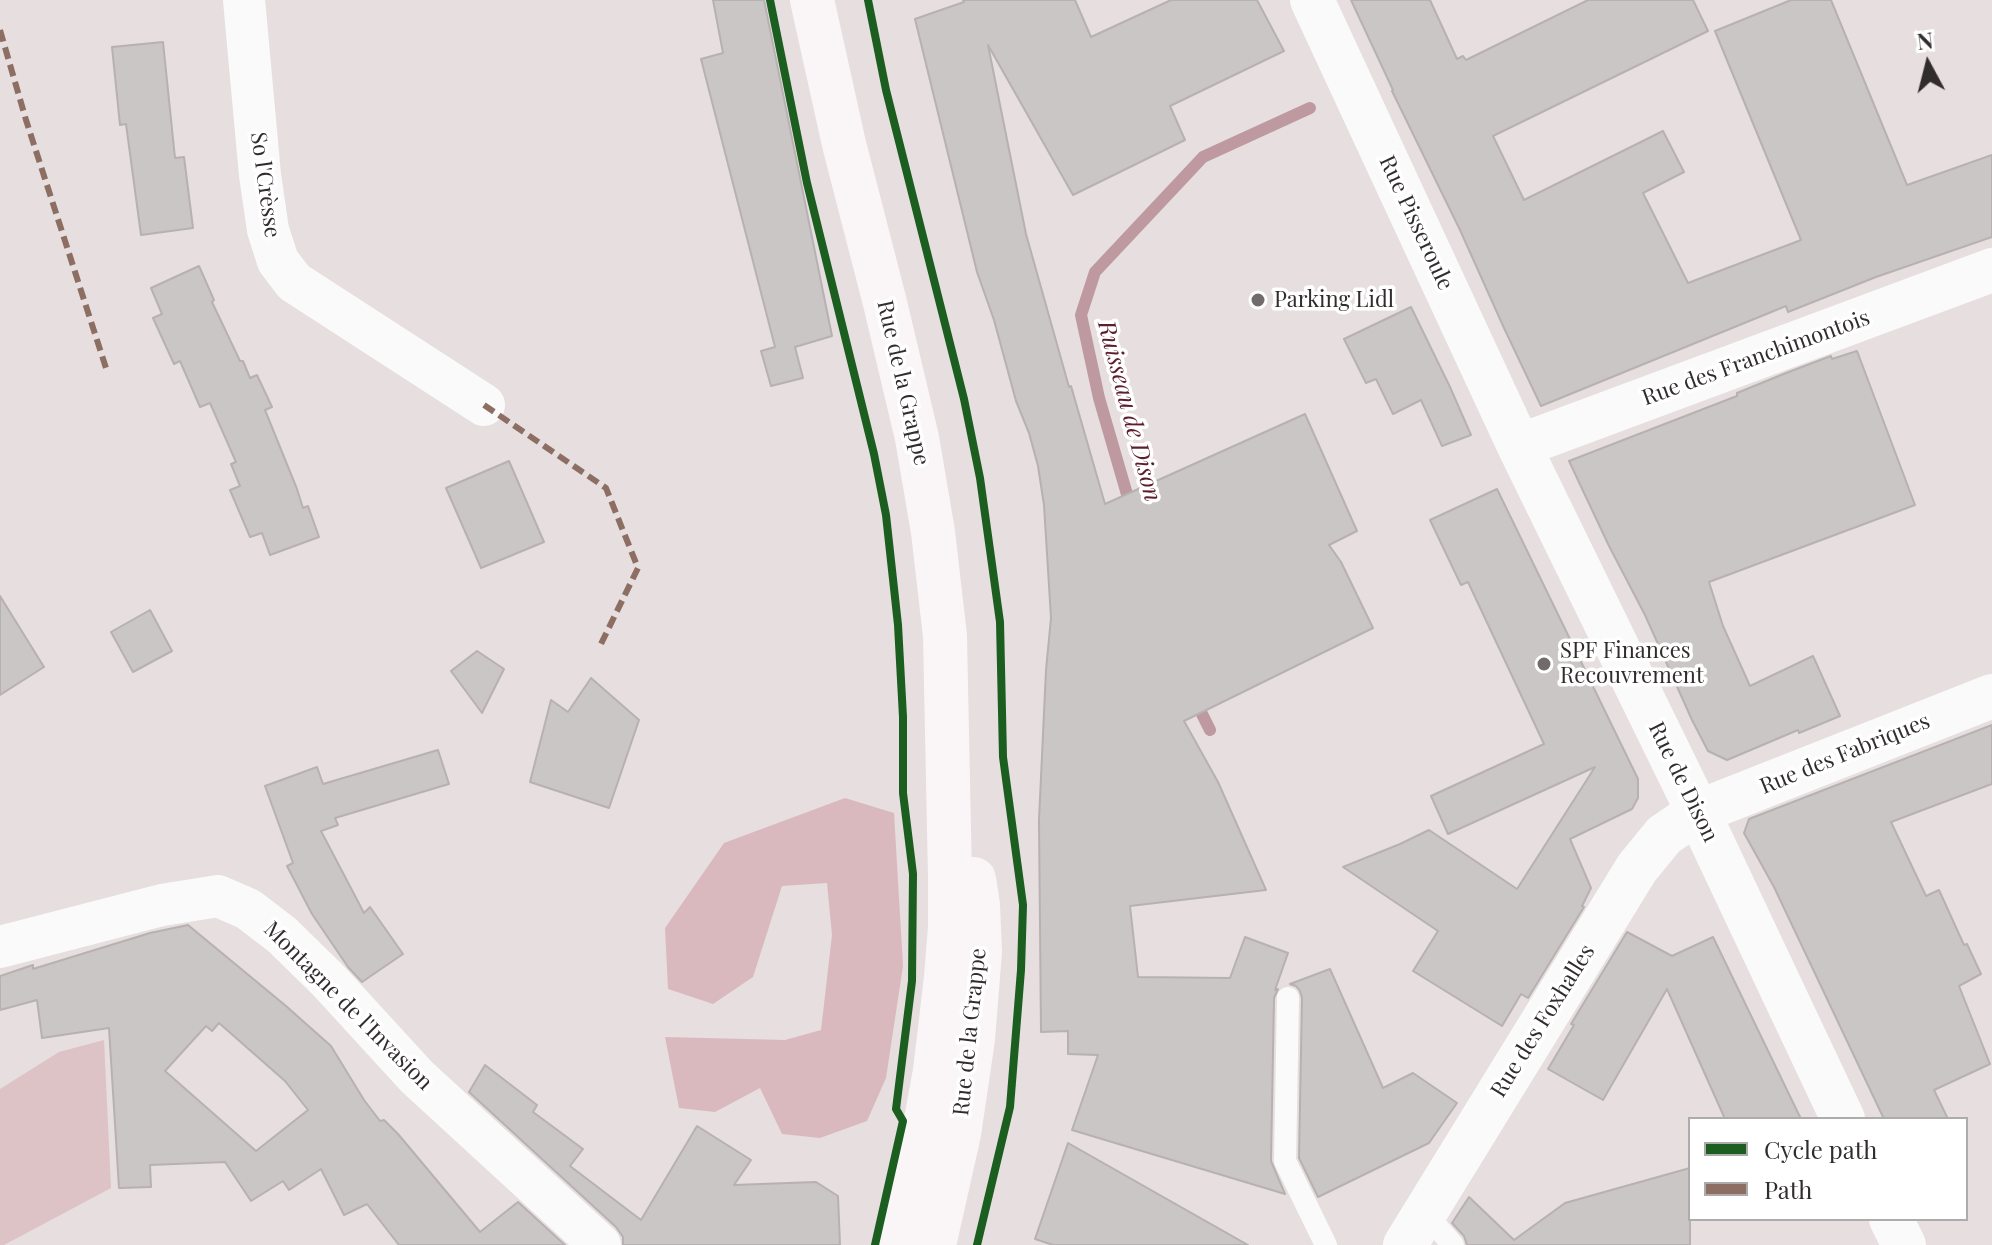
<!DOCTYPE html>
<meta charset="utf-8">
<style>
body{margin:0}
#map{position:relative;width:1992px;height:1245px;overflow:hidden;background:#e6dedf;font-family:"Playfair Display",serif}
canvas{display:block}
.legend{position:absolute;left:1688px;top:1117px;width:280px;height:104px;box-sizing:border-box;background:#fff;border:2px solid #adabab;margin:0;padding:10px 14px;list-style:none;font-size:24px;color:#322d2d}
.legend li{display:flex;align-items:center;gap:16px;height:40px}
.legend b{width:40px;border:2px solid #adabab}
.north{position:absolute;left:1888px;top:24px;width:80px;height:80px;-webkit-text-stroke:6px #fff;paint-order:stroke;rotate:353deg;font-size:22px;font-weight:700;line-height:32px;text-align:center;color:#322d2d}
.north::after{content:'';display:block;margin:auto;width:28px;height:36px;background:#322d2d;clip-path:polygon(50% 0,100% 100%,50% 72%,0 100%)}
</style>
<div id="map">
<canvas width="1992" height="1245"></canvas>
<ul class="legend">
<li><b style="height:10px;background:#1b5e20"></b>Cycle path</li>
<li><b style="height:10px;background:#8d6e63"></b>Path</li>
</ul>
<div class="north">N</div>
</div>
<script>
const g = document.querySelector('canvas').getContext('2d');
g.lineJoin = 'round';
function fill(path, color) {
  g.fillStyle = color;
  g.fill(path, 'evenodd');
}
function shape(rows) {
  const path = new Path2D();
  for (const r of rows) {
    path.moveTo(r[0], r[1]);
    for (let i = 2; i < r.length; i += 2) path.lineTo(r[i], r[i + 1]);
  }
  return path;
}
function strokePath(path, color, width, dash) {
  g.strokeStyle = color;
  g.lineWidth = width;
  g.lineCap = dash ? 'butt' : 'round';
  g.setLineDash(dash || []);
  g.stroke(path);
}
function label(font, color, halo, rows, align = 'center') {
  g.font = font + ' "Playfair Display",serif';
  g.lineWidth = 7;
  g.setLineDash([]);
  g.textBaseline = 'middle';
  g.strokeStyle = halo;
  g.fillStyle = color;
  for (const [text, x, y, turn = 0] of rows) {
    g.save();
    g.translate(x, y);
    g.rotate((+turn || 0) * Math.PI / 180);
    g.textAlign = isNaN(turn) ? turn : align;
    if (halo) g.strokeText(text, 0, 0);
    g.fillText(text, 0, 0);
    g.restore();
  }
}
const green = shape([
 [104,1040,111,1188,4,1245,0,1245,0,1089,59,1052]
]);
const forest = shape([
 [845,798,894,813,903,966,886,1078,867,1121,820,1138,782,1134,760,1088,715,1112,679,1108,665,1037,785,1040,821,1030,832,935,827,883,782,886,753,977,713,1004,668,989,665,928,724,843]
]);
const stream = shape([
 [1131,508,1099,398,1081,315,1095,272,1203,157,1310,108],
 [1195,700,1210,730]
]);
const building = shape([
 [713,0,764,0,832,336,795,347,803,378,771,386,761,351,775,347,701,59,723,53,713,0],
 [963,0,1075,0,1091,37,1171,0,1257,0,1284,51,1170,106,1185,140,1073,195,988,45,1026,234,1069,387,1071,386,1105,504,1305,414,1357,531,1329,545,1341,562,1373,628,1184,721,1218,782,1266,890,1130,906,1138,977,1230,978,1245,937,1288,953,1275,990,1278,989,1274,998,1271,1161,1285,1194,1072,1130,1098,1055,1068,1054,1068,1031,1041,1032,1039,820,1046,670,1051,618,1044,505,1038,466,1029,433,1016,401,994,320,977,272,915,19,964,2,963,0],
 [1351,0,1430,0,1457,59,1463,56,1466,60,1588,0,1693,0,1708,31,1493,136,1524,200,1663,131,1684,172,1643,193,1688,283,1801,240,1715,31,1791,0,1831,0,1907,185,1992,155,1992,237,1876,277,1788,312,1786,306,1541,406,1504,328,1460,230,1392,91,1393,90,1351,0],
 [163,42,175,158,184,157,193,228,141,235,126,124,120,125,112,47,163,42],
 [199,266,214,300,212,302,240,361,243,361,250,378,257,375,272,407,265,410,297,489,303,508,308,506,319,537,270,555,262,533,250,537,230,490,240,486,231,464,236,462,210,403,200,407,180,361,174,364,153,318,162,314,151,288,199,266],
 [1411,307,1450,387,1471,435,1442,446,1421,400,1393,414,1376,379,1366,383,1344,339,1411,307],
 [1857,351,1915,505,1709,582,1723,626,1750,686,1813,656,1840,716,1799,733,1798,730,1727,760,1708,751,1692,720,1645,615,1609,546,1569,461,1737,396,1737,393,1786,373,1831,356,1832,359,1857,351],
 [509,461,544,542,481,568,446,488,509,461],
 [1497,489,1638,779,1638,798,1632,809,1570,839,1591,888,1582,906,1584,907,1528,998,1521,994,1502,1026,1413,971,1438,931,1343,867,1400,844,1429,830,1517,889,1595,767,1448,834,1431,796,1544,744,1468,582,1461,585,1430,520,1497,489],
 [0,596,44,667,0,695,0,596],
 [150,610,172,651,133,672,111,632,150,610],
 [477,651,504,669,482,713,451,671,477,651],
 [591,678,639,720,609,808,530,782,551,700,568,712,591,678],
 [1992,725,1992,784,1891,822,1926,896,1939,890,1964,945,1967,944,1981,974,1959,986,1990,1064,1934,1090,1948,1119,1884,1119,1774,887,1744,833,1749,819,1992,725],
 [438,750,449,784,335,818,338,825,321,831,364,913,370,907,403,954,362,982,348,967,312,914,287,866,293,863,265,786,317,767,323,784,438,750],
 [188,925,286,1006,331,1046,364,1100,380,1121,384,1120,398,1134,480,1232,518,1202,565,1245,399,1245,367,1204,344,1215,321,1169,289,1190,283,1181,251,1201,225,1162,150,1165,151,1187,119,1188,109,1028,42,1038,37,1000,0,1010,0,976,33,965,33,969,150,933,188,925],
 [219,1023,285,1081,308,1110,256,1151,165,1071,206,1026,212,1031,219,1023],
 [1627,932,1672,956,1713,937,1801,1119,1725,1119,1667,989,1603,1100,1548,1069,1574,1025,1571,1024,1627,932],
 [1330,969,1383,1088,1413,1073,1457,1103,1429,1143,1318,1197,1299,1158,1302,998,1300,991,1296,986,1290,984,1330,969],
 [485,1065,537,1105,533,1112,583,1149,570,1166,641,1220,697,1126,751,1160,734,1185,816,1182,838,1196,840,1245,623,1245,623,1237,616,1227,469,1092,485,1065],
 [1068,1143,1248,1245,1053,1245,1035,1239,1068,1143],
 [1690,1168,1690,1245,1467,1245,1464,1236,1452,1223,1469,1197,1514,1240,1565,1203,1690,1168]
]);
const service = shape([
 [1288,998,1285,1161,1326,1245],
 [1425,1213,1453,1245]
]);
const minor = shape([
 [244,0,260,175,268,230,278,261,294,282,484,405],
 [0,947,162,905,218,896,248,909,282,935,329,981,417,1077,600,1245]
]);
const tertiary = shape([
 [1312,0,1519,446,1698,812,1843,1119],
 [1519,446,1992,270],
 [1891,1219,1904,1245],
 [1405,1245,1637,868,1664,835,1698,812,1992,696]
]);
const secondary = shape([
 [812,0,844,144,885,303,917,438,933,532,945,636,950,877,950,927,946,977,935,1071,926,1120,916,1166,894,1245],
 [934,1245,959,1134,973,1039,980,952,978,905,974,879]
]);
const quiet = shape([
 [0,30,26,120,106,368],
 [484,405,606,488,638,568,599,648]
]);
const cycleway = shape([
 [770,0,807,183,874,454,886,515,898,625,903,717,903,793,913,874,912,981,896,1109,903,1121,875,1245],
 [868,0,886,90,964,399,980,478,1000,622,1003,757,1023,905,1021,970,1010,1107,977,1245]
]);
const markers = [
 [1258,300,8,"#716b6b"],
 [1544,664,8,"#716b6b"]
];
const streetNames = [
 ["So l'Crèsse",265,185,82],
 ["Rue Pisseroule",1416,223,65],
 ["Rue des Franchimontois",1756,358,-20],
 ["Rue de la Grappe",903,383,77],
 ["Rue des Fabriques",1845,754,-22],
 ["Rue de Dison",1683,782,64],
 ["Montagne de l'Invasion",348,1006,45],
 ["Rue des Foxhalles",1543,1021,-58],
 ["Rue de la Grappe",970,1032,-84]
];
const poiNames = [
 ["Parking Lidl",1274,300],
 ["SPF Finances",1560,651],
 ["Recouvrement",1560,676]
];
const waterNames = [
 ["Ruisseau de Dison",1129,411,75]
];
fill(green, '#ddc2c6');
fill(forest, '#dab9be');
strokePath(stream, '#be999f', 12);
fill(building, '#cbc6c6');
strokePath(building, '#b7b1b1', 2);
strokePath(service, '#fbfafa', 22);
strokePath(minor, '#fbfafa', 42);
strokePath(tertiary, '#fbfafa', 44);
strokePath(secondary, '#faf6f7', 44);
strokePath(quiet, '#8d6e63', 6, [12, 6]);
strokePath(cycleway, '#1b5e20', 8);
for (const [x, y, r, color] of markers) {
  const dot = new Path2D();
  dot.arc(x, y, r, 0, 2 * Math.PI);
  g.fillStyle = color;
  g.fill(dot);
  strokePath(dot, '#fff', 3);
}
label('22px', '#322d2d', '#fff', streetNames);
label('22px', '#322d2d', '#fff', poiNames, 'left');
label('italic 24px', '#5c1d2c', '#fff', waterNames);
</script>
